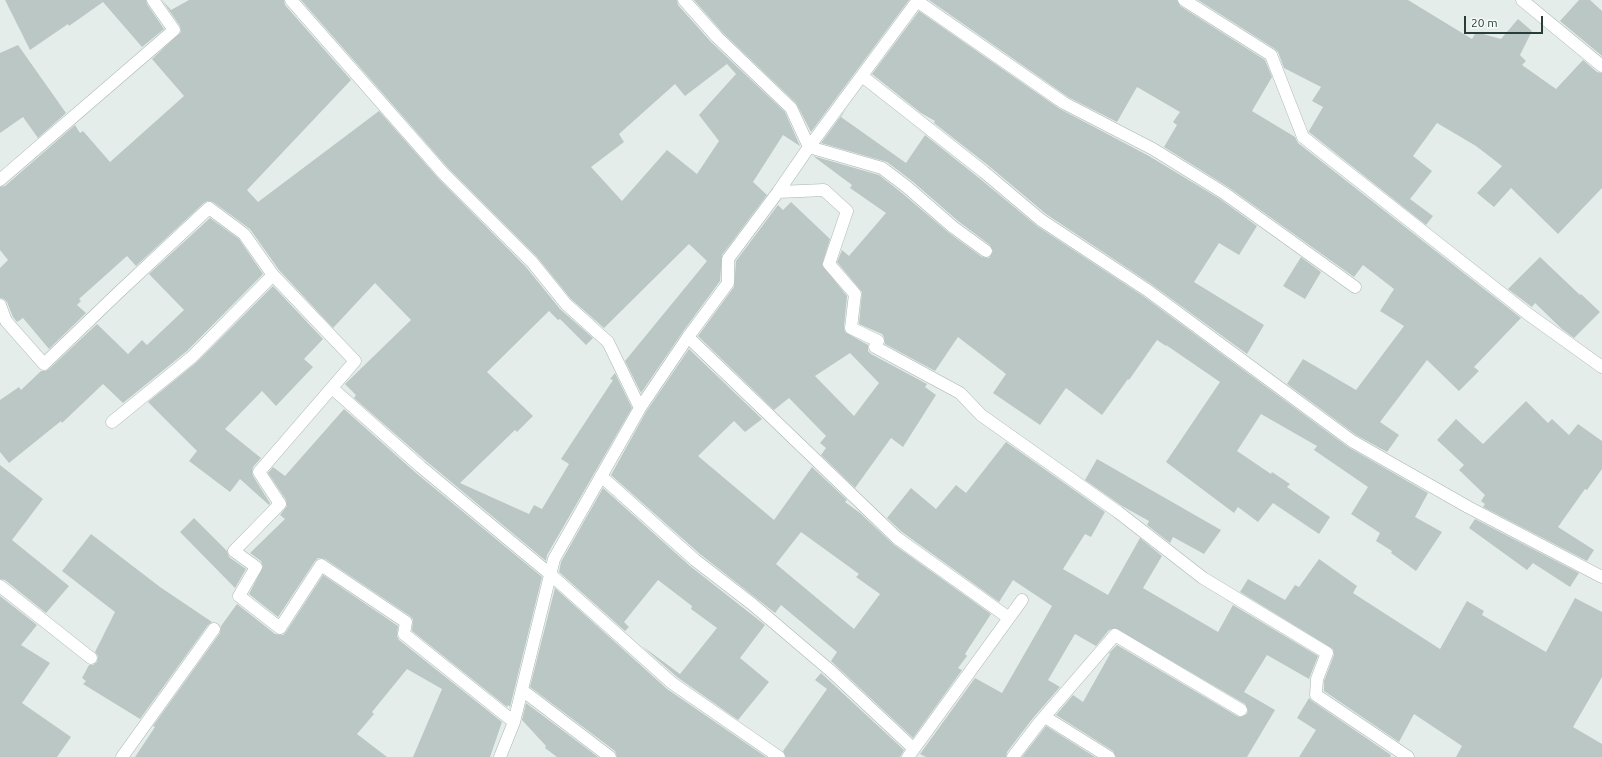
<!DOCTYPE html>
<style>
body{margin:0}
#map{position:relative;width:1602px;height:757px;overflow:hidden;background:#e5edea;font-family:Ubuntu,sans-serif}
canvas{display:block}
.scale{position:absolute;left:1464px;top:16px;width:79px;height:18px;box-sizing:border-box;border:2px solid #263d3a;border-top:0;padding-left:5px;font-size:12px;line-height:14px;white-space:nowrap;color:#263d3a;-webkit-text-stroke:3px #f5f9f8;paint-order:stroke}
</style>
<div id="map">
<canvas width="1602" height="757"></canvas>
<div class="scale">20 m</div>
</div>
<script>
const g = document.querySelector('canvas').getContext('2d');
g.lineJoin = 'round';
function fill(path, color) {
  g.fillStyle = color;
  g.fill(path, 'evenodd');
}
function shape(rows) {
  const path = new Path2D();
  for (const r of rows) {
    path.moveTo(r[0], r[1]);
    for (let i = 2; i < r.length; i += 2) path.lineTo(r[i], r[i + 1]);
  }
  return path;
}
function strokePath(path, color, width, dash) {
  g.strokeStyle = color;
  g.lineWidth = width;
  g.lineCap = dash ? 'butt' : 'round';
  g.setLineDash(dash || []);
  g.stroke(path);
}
const building = shape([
 [5,0,146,0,147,4,164,29,142,47,103,2,69,26,68,24,30,50],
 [162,0,171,10,189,0,284,0,285,5,351,80,247,190,258,202,379,111,438,178,526,267,560,309,593,338,586,345,560,319,558,320,549,311,487,372,533,416,517,432,515,430,460,483,529,514,534,505,542,509,569,464,561,459,613,380,610,379,615,373,632,408,547,555,546,561,426,461,354,398,356,395,345,384,411,320,375,283,333,328,279,270,250,229,213,202,207,201,204,203,136,266,127,256,79,299,81,301,77,305,86,313,49,349,23,318,17,322,13,317,7,302,4,299,0,298,0,268,8,260,0,250,0,187,5,186,75,125,80,133,83,131,110,162,184,96,152,59,181,32,180,26],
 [301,0,677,0,678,5,711,42,785,112,800,146,783,135,753,182,767,195,722,255,720,281,682,333,641,393,625,361,707,261,689,244,604,328,571,299,537,257,448,168],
 [727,64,736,74,699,115,719,141,697,174,667,150,622,201,591,167,624,142,619,134,675,84,685,96],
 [694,0,909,0,811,132,796,103,722,32],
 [929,0,1177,0,1180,6,1265,60,1272,77,1252,111,1295,137,1298,143,1521,318,1474,367,1479,371,1459,391,1427,360,1380,422,1399,435,1387,452,1356,435,1287,384,1303,359,1356,390,1404,326,1380,311,1394,289,1363,265,1354,277,1228,187,1164,147,1177,125,1173,122,1180,112,1137,87,1117,122,1068,97],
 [1198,0,1408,0,1472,39,1476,32,1501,39,1518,19,1532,31,1520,55,1526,61,1522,65,1556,89,1583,60,1597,72,1602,73,1602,188,1558,234,1511,188,1494,207,1477,193,1502,166,1476,146,1437,123,1413,156,1432,171,1410,199,1433,216,1426,225,1309,132,1309,131,1323,107,1312,101,1321,87,1284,68,1278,52,1275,49],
 [1579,0,1590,0,1602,11,1602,56,1560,21],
 [919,11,1060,109,1149,156,1220,199,1257,226,1239,255,1219,243,1194,282,1264,325,1247,354,1151,284,1046,214,989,166,934,123,935,121,921,113,872,74],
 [18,45,66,113,38,138,23,117,0,133,0,53],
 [846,109,841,117,906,163,925,135,979,178,1037,226,1143,296,1348,447,1428,493,1415,517,1442,532,1416,571,1391,553,1392,551,1376,541,1380,533,1351,514,1368,487,1314,450,1317,446,1261,414,1237,451,1271,474,1272,472,1290,484,1287,487,1330,517,1319,534,1273,503,1258,522,1238,507,1234,513,1166,462,1220,382,1166,345,1166,346,1157,340,1129,380,1128,379,1102,415,1066,388,1040,425,993,393,1006,374,958,337,935,371,885,344,884,337,882,334,859,324,862,292,837,262,842,250,849,256,886,213,850,188,852,185,813,156,879,175,902,193,949,233,982,257,989,258,993,251,990,245,958,221,912,181,887,162,821,143],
 [791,202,830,239,822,265,847,296,844,327,845,332,868,345,868,351,871,354,927,384,925,387,936,395,903,447,891,438,855,488,821,455,826,448,820,443,826,436,789,398,774,410,698,336,734,287,736,261,778,205,783,210],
 [850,353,879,383,854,416,815,376],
 [210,218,239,239,263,274,187,351,123,403,103,384,62,423,61,421,9,463,0,452,0,400,19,387,21,390,41,371,45,371,49,369,97,324,128,354,142,340,147,345,184,310,149,274],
 [1301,257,1321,272,1305,299,1283,286],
 [1540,257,1580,295,1581,294,1600,312,1574,338,1562,329,1535,303,1532,307,1508,289],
 [273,286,323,339,304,359,313,367,276,406,262,391,225,429,261,458,253,467,252,472,253,476,270,503,269,505,240,479,230,492,189,461,197,451,148,402,197,362],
 [689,349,762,419,745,432,734,421,698,456,774,520,812,467,847,500,845,502,860,513,893,544,991,614,965,654,967,656,958,668,962,670,913,738,831,661,837,652,781,605,775,613,700,554,611,475,646,412],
 [801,532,859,574,856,577,880,594,854,629,776,564],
 [1526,401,1548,423,1552,419,1569,435,1578,424,1602,441,1602,469,1587,490,1585,489,1558,527,1594,550,1587,561,1483,507,1485,504,1481,501,1485,495,1459,470,1464,465,1437,440,1456,419,1483,444],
 [344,409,416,473,542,577,510,707,508,705,507,707,412,631,413,619,410,616,325,559,318,558,315,561,278,617,249,594,263,567,261,561,250,553,285,519,280,515,287,506,286,500,268,473,273,467,285,476],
 [1006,442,1105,512,1091,537,1085,534,1063,569,1108,595,1140,538,1162,556,1143,588,1218,632,1233,605,1318,656,1309,679,1267,655,1244,692,1275,710,1247,757,1116,757,1113,751,1056,715,1073,695,1083,702,1110,654,1109,653,1117,645,1237,716,1241,717,1247,714,1248,710,1245,704,1115,628,1109,630,1096,646,1075,634,1048,680,1060,687,1033,718,1007,752,1006,757,926,757,920,754,975,678,1002,693,1052,606,1013,580,999,602,902,532,887,518,911,488,936,509,956,485,966,493],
 [1097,459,1221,530,1204,554,1173,537,1170,543,1147,525,1149,521,1122,506,1085,480],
 [0,465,43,499,12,540,69,586,46,613,5,580,0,579],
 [603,488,690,566,765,625,740,658,769,682,738,720,677,677,642,646,680,674,717,628,691,609,692,606,658,580,624,622,629,627,625,631,559,572,561,562],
 [194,518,227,551,229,557,246,569,235,588,180,532],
 [1475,519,1579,573,1570,587,1533,563,1527,570,1469,528],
 [91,534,160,587,212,622,208,625,140,719,83,684,86,681,82,678,89,665,93,665,97,662,98,656,95,652,115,612,62,571],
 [1319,559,1357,586,1353,593,1440,649,1467,601,1484,611,1482,615,1546,652,1575,598,1602,612,1602,677,1573,727,1602,744,1602,757,1456,757,1462,746,1414,714,1399,742,1324,691,1324,681,1334,655,1333,649,1240,592,1248,579,1285,600,1295,585,1299,587],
 [323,575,398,626,397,636,399,640,502,722,490,757,413,757,442,689,407,669,372,712,374,714,357,734,387,757,135,757,155,727,153,726,220,633,221,626,237,604,275,634,283,635,286,632],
 [555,588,667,689,766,757,617,757,615,751,530,687],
 [0,596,37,625,21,645,50,663,22,703,71,737,57,757,0,757],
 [821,673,904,750,900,757,786,757,783,751,827,689,815,680],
 [1309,698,1312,701,1391,755,1390,757,1299,757,1316,730,1297,718],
 [526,703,598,757,557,757,545,748,546,746,522,720],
 [1046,726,1095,757,1022,757]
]);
const minor = shape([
 [291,0,443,173,532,262,566,304,608,342,640,408],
 [684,0,717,37,791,108,809,147,882,168,907,187,953,227,986,251],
 [1184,0,1271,55,1303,137,1528,314,1602,367],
 [1522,0,1602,66],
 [917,1,1064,103,1153,149,1224,193,1355,287],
 [862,76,984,172,1041,220,1147,290,1352,441,1468,507,1602,577],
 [0,180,174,30,153,0],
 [778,192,824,190,847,211,829,264,855,294,851,328,878,341,875,347,960,393,981,415,1118,512,1203,578,1327,653,1317,679,1316,695,1408,757],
 [0,305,6,321,44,364,119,292,209,208,244,234,273,275,355,361,259,472,280,504,234,551,256,567,239,596,280,628,321,565,406,622,404,634,514,722],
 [688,337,897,538,1009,618],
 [332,388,421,467,550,574,672,683,779,757],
 [112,422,192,357,273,275],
 [601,476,695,560,752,604,832,672,914,749],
 [0,586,91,658],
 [522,690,610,757],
 [1045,717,1109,757],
 [122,757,214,629],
 [500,757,514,722,554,559,640,408,688,337,728,283,728,259,778,192,809,147,918,0],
 [908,757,1022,600],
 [1013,757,1039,723,1115,635,1241,710]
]);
fill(building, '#bbc7c4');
strokePath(minor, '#a8b5b2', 13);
strokePath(minor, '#fff', 12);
</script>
